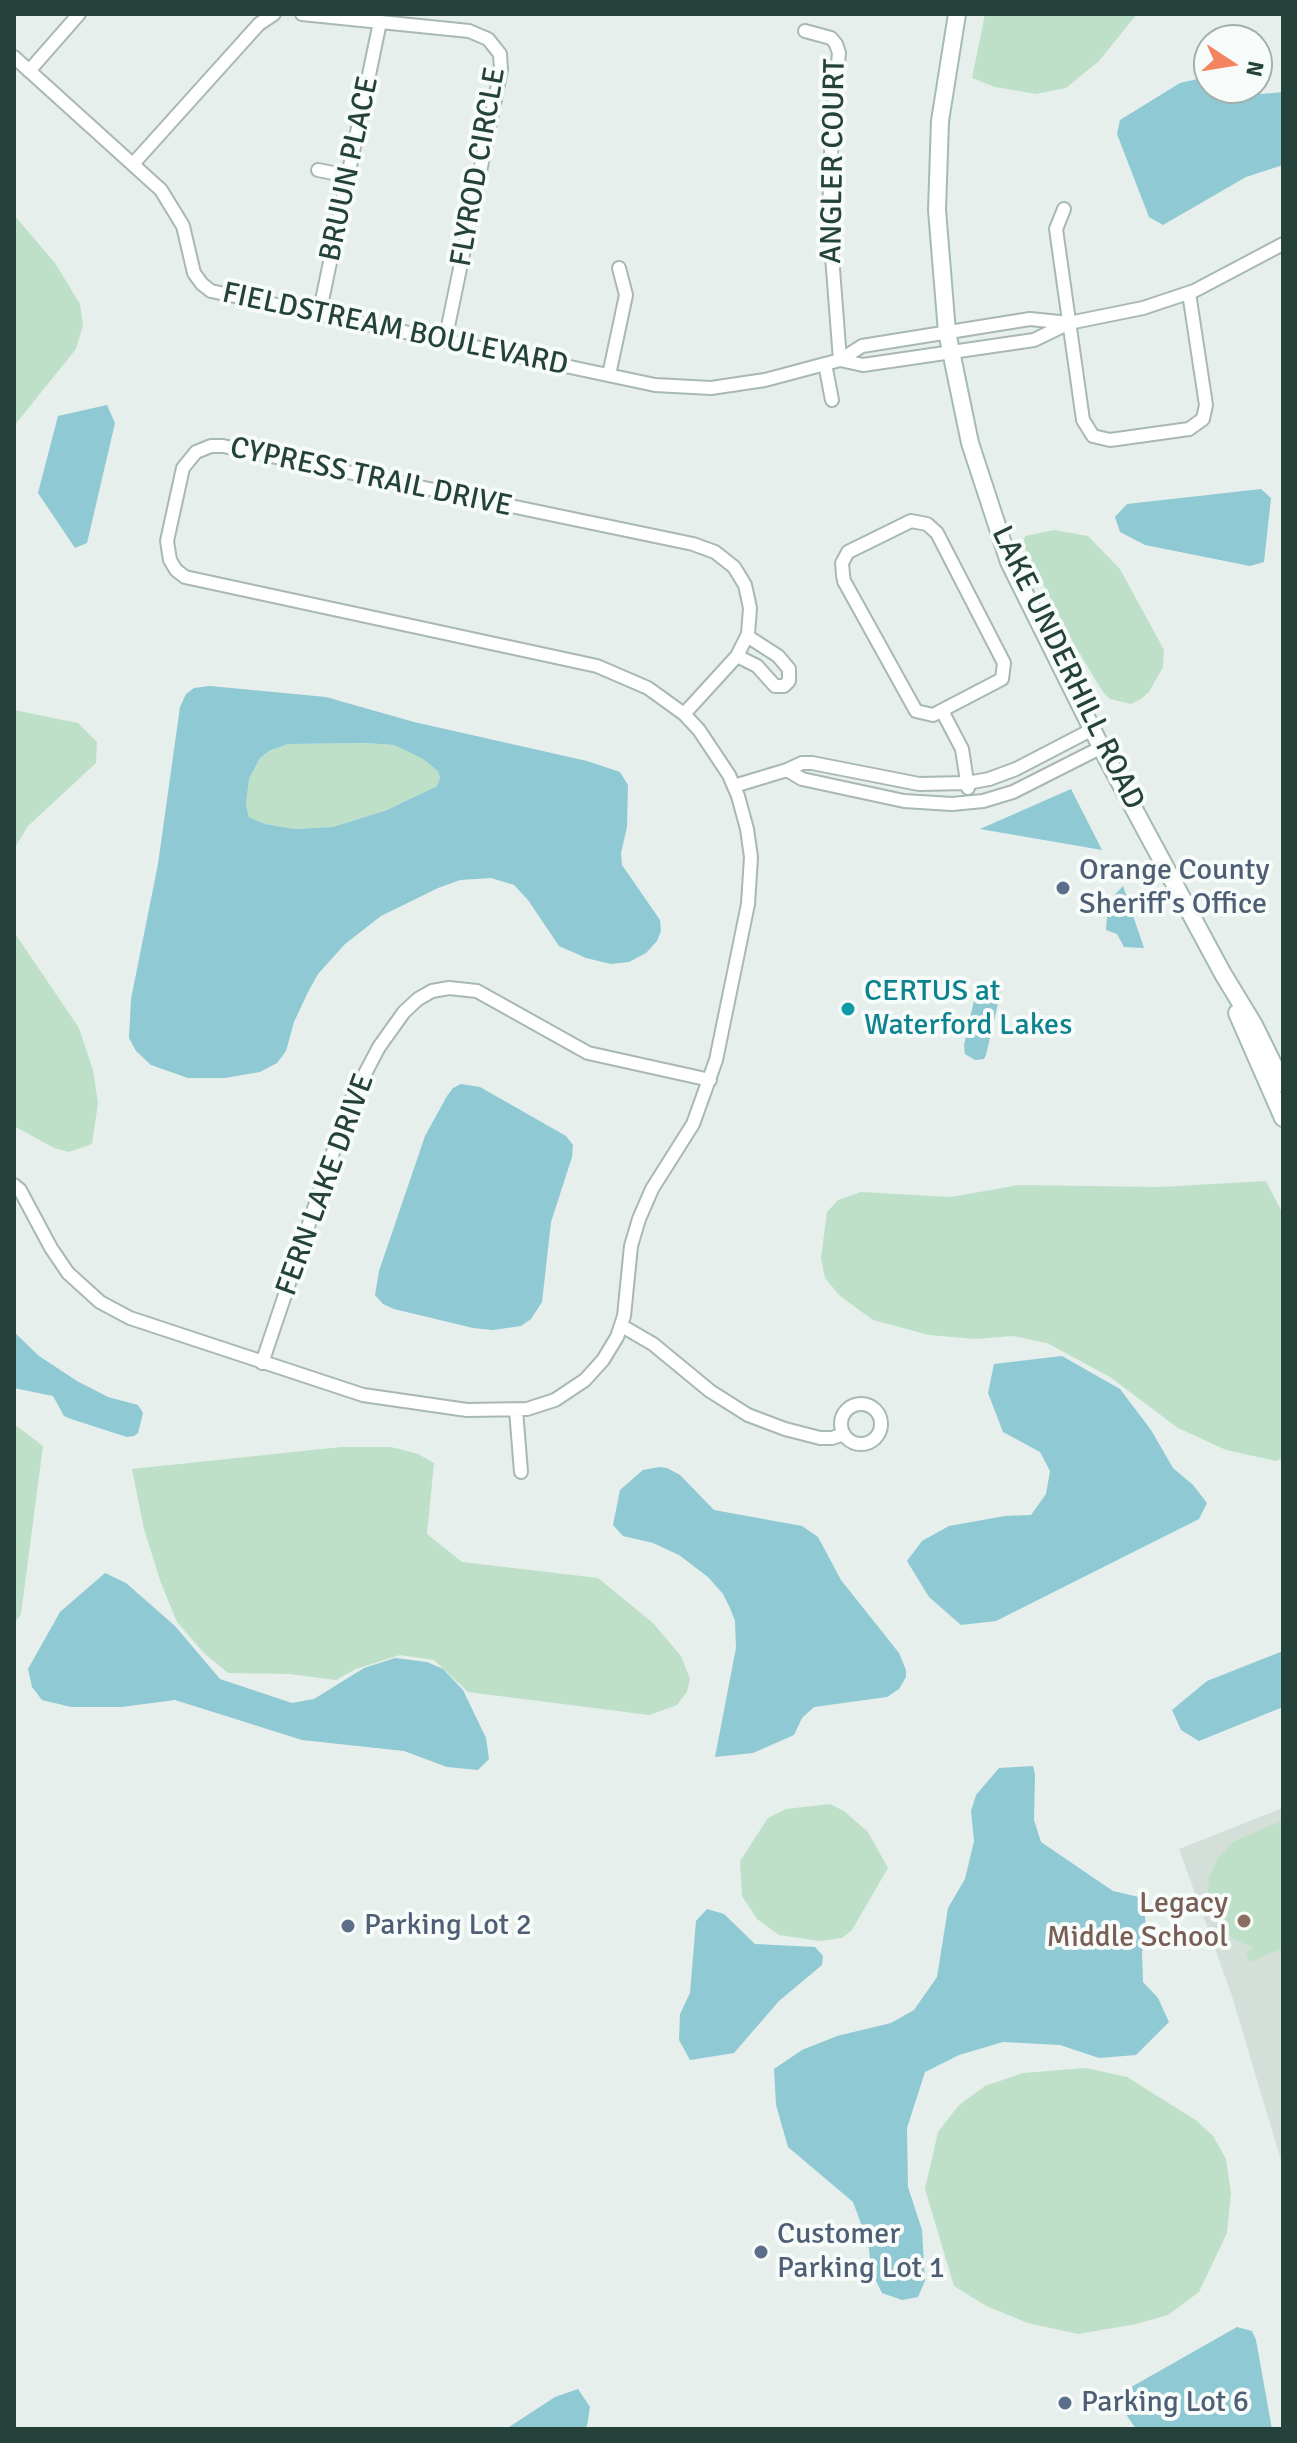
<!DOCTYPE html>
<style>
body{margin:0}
#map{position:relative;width:1297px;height:2443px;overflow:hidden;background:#e6efeb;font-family:Signika,sans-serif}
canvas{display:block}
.frame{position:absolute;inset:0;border:16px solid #24423a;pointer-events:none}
.north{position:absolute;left:1193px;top:24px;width:80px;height:80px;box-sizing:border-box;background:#f7fbf9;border:2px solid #a3b1ad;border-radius:50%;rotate:102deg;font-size:22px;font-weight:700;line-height:32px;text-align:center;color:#24423a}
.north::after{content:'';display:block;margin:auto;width:28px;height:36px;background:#f4845f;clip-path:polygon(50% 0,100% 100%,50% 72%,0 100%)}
</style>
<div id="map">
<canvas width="1297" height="2443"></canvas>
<div class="frame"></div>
<div class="north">N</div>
</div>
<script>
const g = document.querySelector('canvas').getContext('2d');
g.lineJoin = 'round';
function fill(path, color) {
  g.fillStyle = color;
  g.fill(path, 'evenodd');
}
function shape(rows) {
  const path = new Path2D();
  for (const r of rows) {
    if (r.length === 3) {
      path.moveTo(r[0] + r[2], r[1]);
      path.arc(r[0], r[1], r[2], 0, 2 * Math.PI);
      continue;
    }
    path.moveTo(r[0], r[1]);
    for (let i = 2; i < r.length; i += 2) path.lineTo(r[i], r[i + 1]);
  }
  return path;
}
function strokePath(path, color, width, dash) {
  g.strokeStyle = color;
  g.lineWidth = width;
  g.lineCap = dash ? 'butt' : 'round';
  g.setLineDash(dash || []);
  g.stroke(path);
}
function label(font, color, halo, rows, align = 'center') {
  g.font = font + ' Signika,sans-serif';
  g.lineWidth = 8;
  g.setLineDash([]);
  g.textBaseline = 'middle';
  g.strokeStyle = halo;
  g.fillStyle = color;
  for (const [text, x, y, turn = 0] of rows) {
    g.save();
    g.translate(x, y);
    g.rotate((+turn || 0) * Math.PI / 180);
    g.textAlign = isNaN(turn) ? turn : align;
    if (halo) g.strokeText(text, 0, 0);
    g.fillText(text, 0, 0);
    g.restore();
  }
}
const built = shape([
 [1283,1808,1283,2167,1231,1993,1179,1849]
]);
const green = shape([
 [985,14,1137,14,1099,61,1066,88,1036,94,995,87,972,78],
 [14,215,55,263,80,304,83,325,76,349,14,426],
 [1054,530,1088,536,1120,569,1164,650,1163,667,1149,692,1141,699,1131,704,1110,699,1103,692,1074,644,1023,545,1025,536],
 [14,710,78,723,97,742,96,763,28,826,14,849],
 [366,743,394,745,423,759,438,770,440,778,437,786,387,810,333,827,294,829,265,824,249,817,246,805,249,779,260,758,269,751,288,744],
 [14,932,79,1028,93,1070,98,1103,92,1144,69,1152,54,1148,14,1126],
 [1266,1181,1283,1214,1283,1458,1276,1461,1226,1450,1178,1428,1110,1377,1047,1343,1013,1336,975,1339,929,1335,873,1320,840,1296,825,1278,821,1258,827,1212,838,1200,861,1192,951,1197,1019,1185,1160,1187],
 [14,1424,43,1446,21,1614,14,1624],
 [341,1447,391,1447,418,1454,434,1463,427,1534,462,1562,598,1578,653,1623,681,1656,690,1679,687,1692,677,1705,649,1715,468,1692,434,1660,400,1655,356,1669,336,1680,289,1674,228,1673,204,1653,177,1622,161,1583,144,1529,132,1469],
 [830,1804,844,1811,868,1832,888,1868,852,1930,842,1938,820,1941,779,1935,757,1919,742,1896,740,1861,768,1818,786,1809],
 [1283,1820,1283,1948,1250,1962,1246,1953,1254,1948,1233,1939,1214,1915,1208,1895,1209,1877,1218,1858,1233,1842],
 [1086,2068,1127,2077,1197,2121,1213,2136,1226,2159,1231,2193,1227,2233,1199,2292,1168,2315,1136,2324,1078,2334,1028,2323,986,2306,954,2286,925,2189,938,2132,959,2105,985,2086,1023,2073]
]);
const water = shape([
 [1202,78,1209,80,1209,88,1239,88,1261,94,1283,92,1283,165,1246,177,1163,225,1149,217,1117,134,1120,120,1180,83],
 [107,405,115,423,87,543,75,548,38,493,58,416],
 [1261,489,1271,498,1264,562,1250,566,1145,545,1120,532,1115,517,1127,504],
 [210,686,326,697,414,722,587,761,620,772,628,785,627,827,621,853,622,865,660,920,661,931,657,941,646,953,629,962,611,964,586,958,559,946,528,900,514,885,491,878,460,880,438,888,381,916,345,944,318,974,308,992,294,1022,286,1051,277,1063,260,1072,225,1078,188,1078,151,1065,136,1051,129,1038,131,999,158,864,180,707,186,694,194,688],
 [366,743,394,745,423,759,438,771,440,778,437,786,387,810,333,827,294,829,265,824,249,817,246,805,249,779,260,758,269,751,288,744],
 [1071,789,1102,850,980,829],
 [1123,886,1144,948,1124,947,1117,934,1106,930,1108,902],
 [982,984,997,984,1001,988,1000,995,986,1055,984,1059,975,1060,965,1054,964,1045,975,996],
 [461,1084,480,1087,566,1136,573,1145,572,1157,551,1222,542,1302,531,1319,521,1326,493,1330,473,1328,394,1309,383,1304,375,1295,379,1271,425,1136,447,1096,453,1088],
 [14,1332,39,1356,77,1381,108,1397,138,1405,143,1413,138,1433,134,1436,127,1437,71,1419,64,1416,53,1396,14,1388],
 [1062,1356,1120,1389,1151,1430,1173,1468,1193,1485,1207,1503,1199,1519,996,1621,961,1625,929,1597,907,1561,922,1541,949,1526,1005,1516,1031,1515,1046,1494,1050,1471,1040,1452,1003,1432,988,1393,994,1364],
 [659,1467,667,1468,680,1475,714,1510,802,1526,818,1537,841,1580,899,1653,906,1670,906,1677,899,1689,887,1697,814,1707,802,1718,794,1735,753,1753,715,1757,736,1648,735,1621,730,1608,723,1594,708,1577,679,1555,653,1543,623,1536,613,1525,620,1490,643,1470],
 [105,1573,126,1583,175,1626,220,1679,292,1703,314,1699,364,1668,395,1658,427,1662,443,1669,463,1690,486,1738,489,1759,478,1770,447,1767,404,1751,302,1740,175,1700,121,1707,71,1707,42,1700,32,1687,28,1669,60,1612],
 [1283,1651,1283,1707,1199,1741,1181,1730,1172,1710,1207,1681],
 [1033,1766,1035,1775,1034,1820,1041,1842,1113,1891,1143,1898,1146,1928,1142,1953,1143,1982,1158,1998,1169,2022,1136,2055,1099,2058,1060,2045,1003,2042,959,2055,925,2072,907,2128,908,2187,922,2230,925,2281,918,2297,902,2300,882,2293,872,2273,868,2242,853,2202,788,2147,776,2105,774,2069,802,2050,837,2036,891,2023,914,2010,937,1977,948,1908,965,1879,974,1841,971,1811,976,1795,999,1768],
 [707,1909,724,1914,755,1944,815,1947,823,1956,822,1965,779,2001,734,2053,690,2060,679,2040,680,2014,690,1993,696,1921],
 [1237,2327,1252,2331,1256,2340,1272,2429,1136,2429,1125,2413,1121,2402,1126,2390],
 [578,2389,590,2407,587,2426,582,2429,506,2429,555,2397]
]);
const street = shape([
 [302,14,469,31,488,39,500,54,501,70,445,341],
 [14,57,161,190,183,226,194,273,202,284,211,291,655,385,711,388,765,380,840,360,829,217,832,126,839,53,836,44,831,38,805,31],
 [29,71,79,14],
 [133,164,259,24,274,14],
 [318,170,348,176],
 [1064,209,1056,229,1083,420,1093,436,1110,440,1189,429,1203,419,1206,405,1189,293],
 [319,315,380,22],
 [1030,319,1069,323,1034,340,863,365,840,360,862,346,1030,319],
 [1069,323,1143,308,1194,291,1283,244],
 [825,364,832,400],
 [609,375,626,295,619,268],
 [911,521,927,524,937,533,1004,663,1002,679,933,715,916,711,844,581,843,575,842,563,848,552,911,521],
 [737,656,757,666,775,686,784,686,789,681,789,669,778,656,747,636],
 [942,711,962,749,968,788],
 [1093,729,1016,769,989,779,967,783,919,784,812,763,802,763,787,770,802,779,904,801,952,804,983,801,1013,792,1102,747],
 [734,786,787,770],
 [14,1185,20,1190,51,1248,68,1273,100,1302,130,1318,363,1395,467,1410,527,1409,555,1400,585,1380,603,1360,617,1337,624,1316,631,1246,639,1219,652,1189,693,1124,716,1060,748,904,751,857,747,829,738,796,729,775,699,730,684,714,648,688,597,666,185,577,176,570,170,560,167,541,183,468,196,452,211,446,223,446,693,544,715,552,734,567,745,585,750,608,748,634,737,656,684,714],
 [622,1326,653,1344,710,1391,748,1415,785,1429,820,1438,832,1438,844,1434],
 [262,1363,350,1102,379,1047,404,1012,418,999,432,991,449,988,477,991,588,1053,710,1080],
 [861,1424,20],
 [516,1410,521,1472]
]);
const secondary = shape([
 [957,14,940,121,937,210,947,332,970,443,1009,562,1106,757,1223,974,1254,1025,1283,1084],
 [1237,1013,1283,1118]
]);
const markers = [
 [1063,888,8,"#5c6f8a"],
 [848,1009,8,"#0f9aa8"],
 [1244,1921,8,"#8d6e63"],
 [348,1926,8,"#5c6f8a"],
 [761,2252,8,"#5c6f8a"],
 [1065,2403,8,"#5c6f8a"]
];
const streetNames = [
 ["ANGLER COURT",834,161,-89],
 ["FLYROD CIRCLE",479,167,-80],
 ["BRUUN PLACE",350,169,-78],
 ["FIELDSTREAM BOULEVARD",395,330,12],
 ["CYPRESS TRAIL DRIVE",371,478,12],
 ["LAKE UNDERHILL ROAD",1067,668,64],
 ["FERN LAKE DRIVE",326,1185,-70]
];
const serviceNames = [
 ["Orange County",1079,871],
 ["Sheriff's Office",1079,905],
 ["Parking Lot 2",364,1926],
 ["Customer",777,2235],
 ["Parking Lot 1",777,2269],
 ["Parking Lot 6",1081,2403]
];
const cultureNames = [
 ["CERTUS at",864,992],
 ["Waterford Lakes",864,1026]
];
const educationNames = [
 ["Legacy",1228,1904],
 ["Middle School",1228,1938]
];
fill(built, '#d4dfda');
fill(green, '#bfe0c8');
fill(water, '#8ec9d4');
strokePath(street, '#a8b8b2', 16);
strokePath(secondary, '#a4bbb3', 20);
strokePath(street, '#fff', 12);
strokePath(secondary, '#fff', 16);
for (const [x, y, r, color] of markers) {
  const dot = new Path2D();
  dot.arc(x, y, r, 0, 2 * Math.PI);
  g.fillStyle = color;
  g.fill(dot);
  strokePath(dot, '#f7fbf9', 3);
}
label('30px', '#24423a', '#f7fbf9', streetNames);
label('30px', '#4e5e75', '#f7fbf9', serviceNames, 'left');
label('30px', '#0d838f', '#f7fbf9', cultureNames, 'left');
label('30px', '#785e54', '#f7fbf9', educationNames, 'right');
</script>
